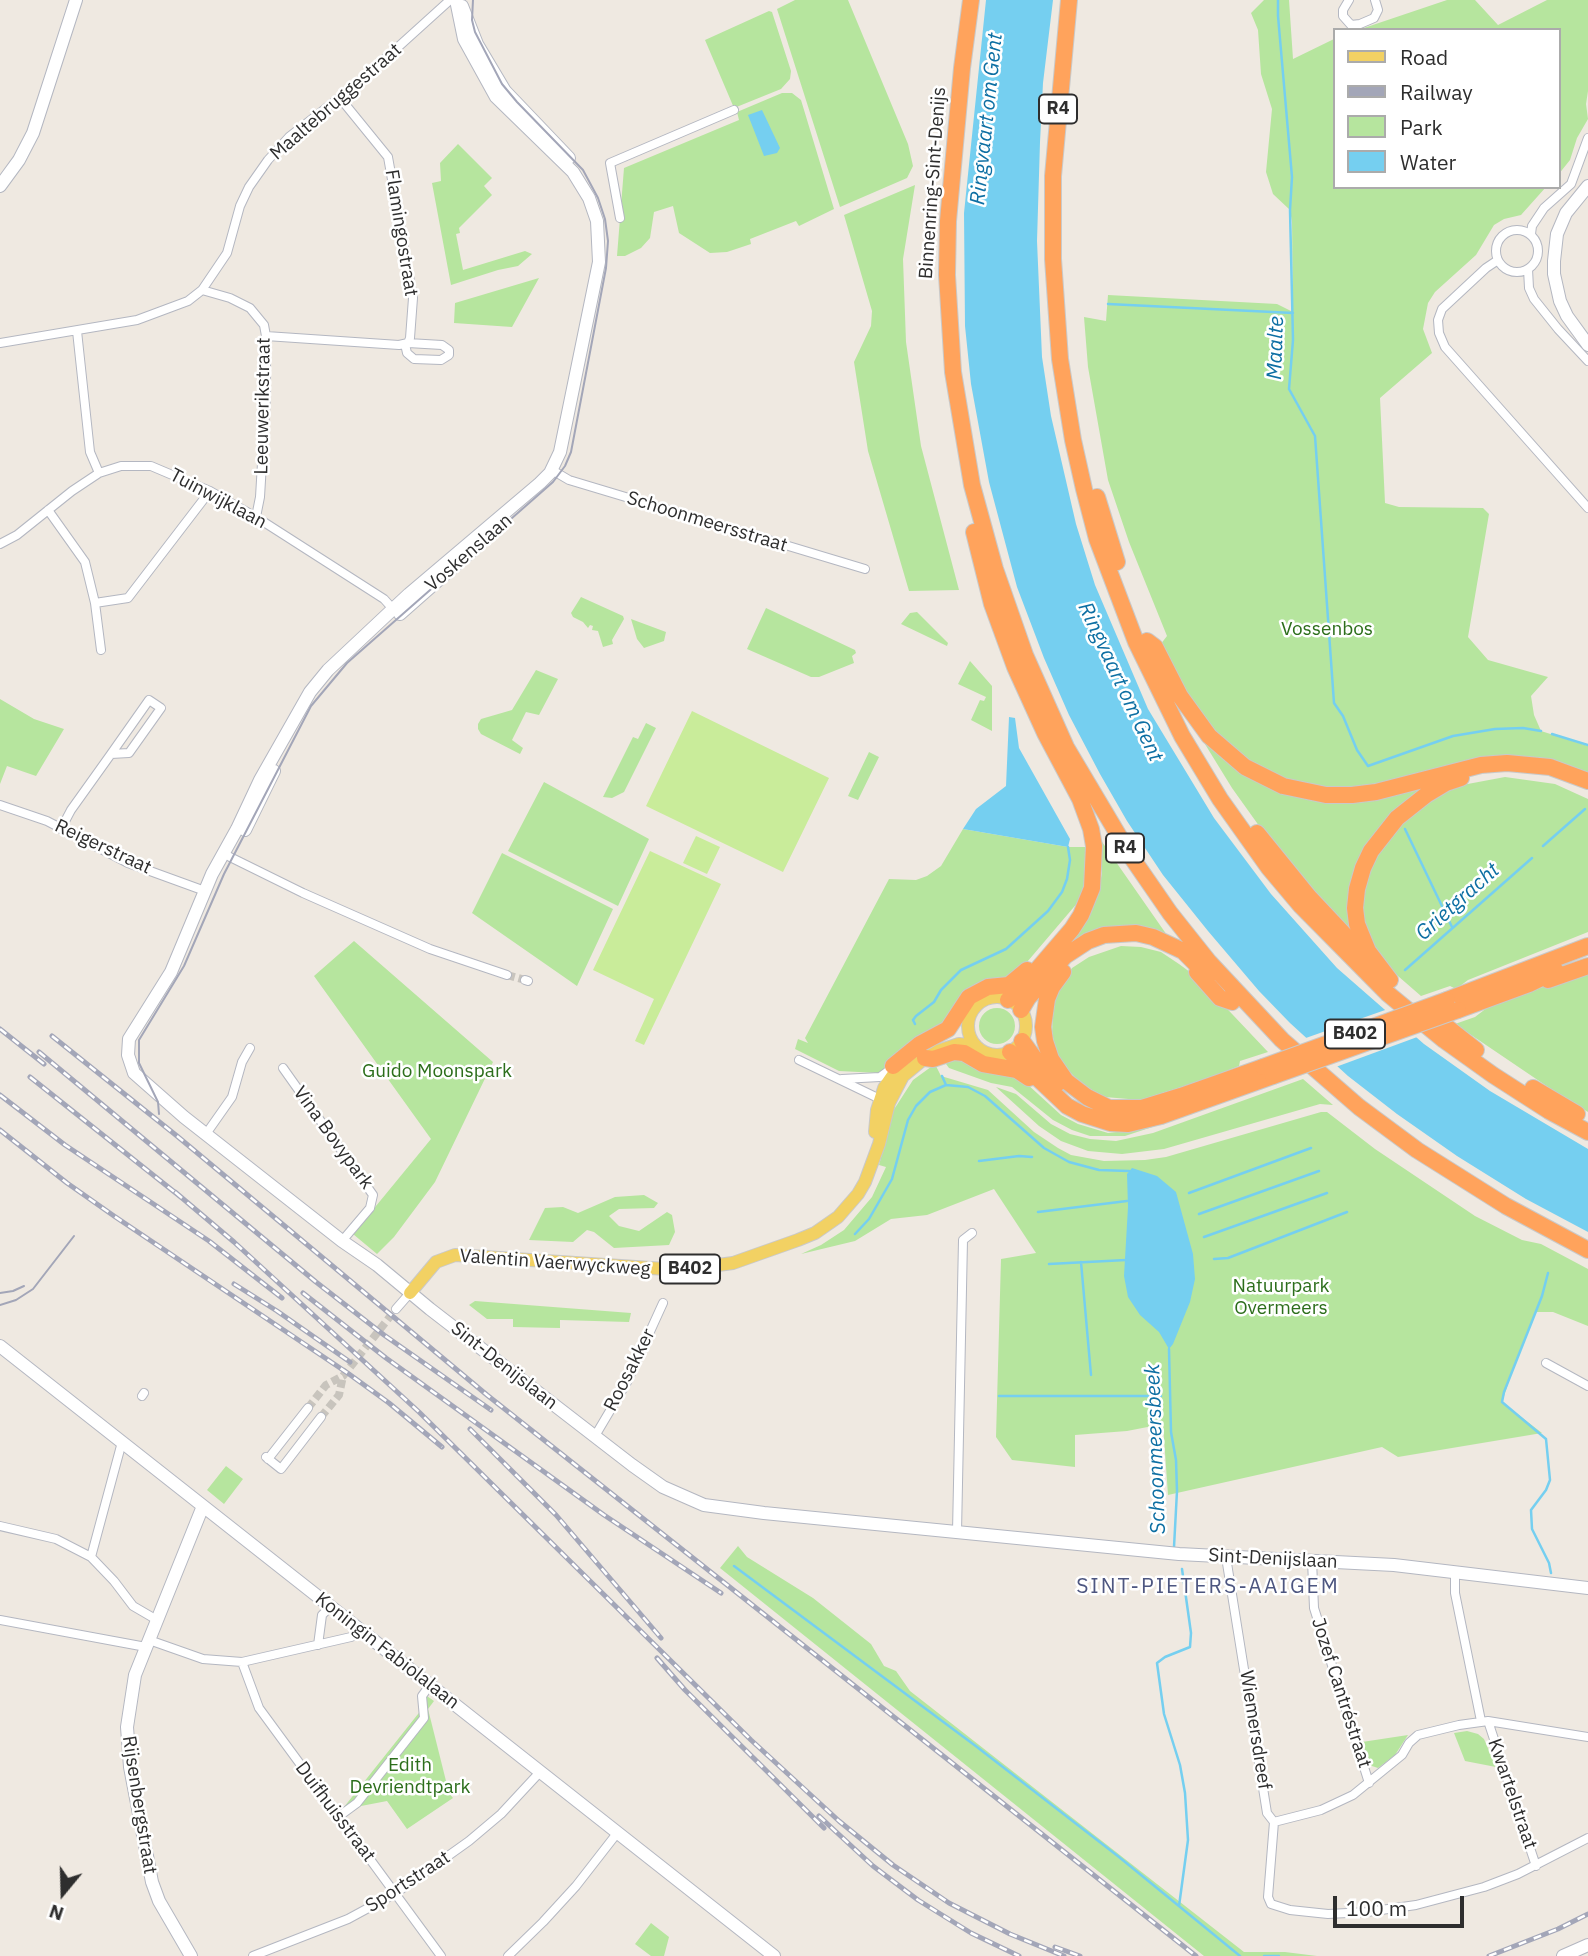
<!DOCTYPE html>
<meta charset="utf-8">
<style>
body{margin:0}
#map{position:relative;width:1588px;height:1956px;overflow:hidden;background:#efe9e1;font-family:"IBM Plex Sans",sans-serif}
canvas{display:block}
.legend{position:absolute;left:1333px;top:28px;width:228px;height:161px;box-sizing:border-box;background:#fff;border:2px solid #ababab;margin:0;padding:9px 12px;list-style:none;font-size:21px;color:#2e2e2e}
.legend li{display:flex;align-items:center;gap:14px;height:35px}
.legend b{width:35px;border:2px solid #ababab}
.north{position:absolute;left:28px;top:1858px;width:70px;height:70px;-webkit-text-stroke:5px #fff;paint-order:stroke;rotate:199deg;font-size:19px;font-weight:700;line-height:28px;text-align:center;color:#2e2e2e}
.north::after{content:'';display:block;margin:auto;width:24px;height:32px;background:#2e2e2e;clip-path:polygon(50% 0,100% 100%,50% 72%,0 100%)}
.scale{position:absolute;left:1333px;top:1896px;width:131px;height:32px;box-sizing:border-box;border:4px solid #2e2e2e;border-top:0;padding-left:9px;font-size:21px;line-height:24px;white-space:nowrap;color:#2e2e2e;-webkit-text-stroke:5px #fff;paint-order:stroke}
</style>
<div id="map">
<canvas width="1588" height="1956"></canvas>
<ul class="legend">
<li><b style="height:9px;background:#f2d163"></b>Road</li>
<li><b style="height:9px;background:#a3a6b8"></b>Railway</li>
<li><b style="height:19px;background:#b6e59e"></b>Park</li>
<li><b style="height:19px;background:#75cff0"></b>Water</li>
</ul>
<div class="north">N</div>
<div class="scale">100 m</div>
</div>
<script>
const g = document.querySelector('canvas').getContext('2d');
g.lineJoin = 'round';
function fill(path, color) {
  g.fillStyle = color;
  g.fill(path, 'evenodd');
}
function shape(rows) {
  const path = new Path2D();
  for (const r of rows) {
    if (r.length === 3) {
      path.moveTo(r[0] + r[2], r[1]);
      path.arc(r[0], r[1], r[2], 0, 2 * Math.PI);
      continue;
    }
    path.moveTo(r[0], r[1]);
    for (let i = 2; i < r.length; i += 2) path.lineTo(r[i], r[i + 1]);
  }
  return path;
}
function strokePath(path, color, width, dash) {
  g.strokeStyle = color;
  g.lineWidth = width;
  g.lineCap = dash ? 'butt' : 'round';
  g.setLineDash(dash || []);
  g.stroke(path);
}
function label(font, color, halo, rows, align = 'center') {
  g.font = font + ' "IBM Plex Sans",sans-serif';
  g.lineWidth = 5;
  g.setLineDash([]);
  g.textBaseline = 'middle';
  g.strokeStyle = halo;
  g.fillStyle = color;
  for (const [text, x, y, turn = 0] of rows) {
    g.save();
    g.translate(x, y);
    g.rotate((+turn || 0) * Math.PI / 180);
    g.textAlign = isNaN(turn) ? turn : align;
    if (halo) g.strokeText(text, 0, 0);
    g.fillText(text, 0, 0);
    g.restore();
  }
}
const green = shape([
 [795,0,848,0,908,144,913,166,907,178,840,207,777,9],
 [1264,0,1289,0,1293,59,1334,39,1334,187,1546,187,1521,215,1504,219,1494,225,1476,255,1435,292,1428,303,1423,329,1432,353,1380,398,1385,503,1399,507,1483,508,1489,514,1468,637,1488,660,1548,677,1531,696,1534,715,1541,731,1588,746,1588,775,1552,762,1408,778,1351,790,1304,787,1248,763,1198,715,1160,645,1167,636,1129,542,1108,480,1088,367,1084,317,1106,321,1108,295,1277,304,1293,312,1292,222,1290,210,1273,194,1266,172,1272,109,1261,74,1258,30,1251,13],
 [1447,0,1475,0,1498,25,1547,0,1588,0,1588,91,1586,104,1588,119,1577,138,1570,160,1558,175,1558,30,1358,30],
 [769,11,772,12,791,71,790,79,781,89,734,108,705,40],
 [782,93,792,93,801,100,834,209,799,226,796,221,750,239,751,244,727,252,710,253,679,233,673,206,654,212,650,238,641,248,625,256,617,256,624,168,739,120,737,112],
 [458,144,492,178,484,186,492,195,459,228,460,233,456,234,463,270,525,251,532,254,518,266,498,270,451,285,432,183,441,181,440,163],
 [915,185,903,259,906,342,921,446,959,590,909,591,868,451,854,362,871,326,872,311,844,215],
 [539,278,512,327,454,323,455,303],
 [581,597,623,616,624,619,612,640,613,644,603,647,598,631,592,630,593,626,590,625,588,628,583,622,573,617,571,613],
 [766,608,855,650,856,653,852,656,854,663,819,677,811,677,747,649],
 [917,612,948,643,947,646,901,624,910,613],
 [631,619,666,632,664,641,644,648,637,639],
 [970,661,992,686,992,731,971,720,980,700,984,701,986,697,958,684],
 [536,670,558,679,539,715,526,712,512,740,523,748,520,754,481,734,478,729,478,724,481,719,512,710],
 [0,699,34,719,64,729,36,776,7,766,0,784],
 [646,723,656,728,624,792,612,798,603,797,633,737,638,739],
 [1192,723,1215,747,1312,798,1446,778,1358,867,1362,946,1267,837,1232,788],
 [869,752,879,757,858,800,848,796],
 [1505,777,1555,784,1588,799,1588,932,1468,980,1456,989,1450,986,1421,996,1383,963,1372,948,1361,920,1362,890,1376,852,1419,805,1457,786],
 [544,782,649,839,618,906,508,851],
 [963,829,1068,847,1087,847,1085,886,1079,901,1016,975,987,983,954,1017,878,1073,839,1071,795,1049,798,1039,808,1043,805,1038,889,879,916,880,927,876,941,866],
 [1100,839,1169,938,1135,929,1054,963,1085,922,1094,904,1102,874],
 [502,853,613,909,577,986,472,913],
 [354,941,493,1062,435,1182,394,1237,377,1254,353,1234,431,1139,314,976],
 [1121,946,1141,947,1161,952,1179,964,1198,978,1268,1052,1240,1061,1239,1066,1204,1080,1140,1100,1105,1097,1081,1084,1059,1060,1052,1034,1053,1008,1059,988,1072,968,1089,957],
 [1588,972,1588,1112,1548,1087,1455,1024,1475,1017,1492,1004],
 [997,1026,18],
 [954,1057,1001,1071,1026,1083,1061,1115,1078,1124,1108,1133,1143,1129,1198,1112,1125,1136,1090,1136,1072,1130,1053,1120,1012,1087,991,1083,949,1068,943,1060],
 [935,1064,941,1076,988,1090,1034,1132,1058,1148,1071,1155,1104,1161,1145,1160,1166,1157,1321,1112,1327,1112,1375,1149,1475,1216,1522,1240,1541,1244,1588,1269,1588,1326,1553,1312,1536,1312,1515,1363,1502,1402,1542,1433,1398,1457,1382,1447,1168,1495,1163,1424,1127,1431,1075,1435,1075,1467,1012,1460,996,1437,1001,1259,1036,1253,994,1189,927,1215,891,1219,855,1241,801,1254,821,1245,844,1230,872,1197,886,1167,879,1165,893,1111,913,1080],
 [1303,1079,1333,1105,1320,1104,1164,1149,1122,1154,1088,1151,1061,1141,1039,1126,996,1087,1016,1094,1051,1124,1070,1134,1090,1139,1116,1141,1153,1133],
 [644,1195,658,1203,654,1208,619,1209,609,1216,619,1226,639,1231,667,1212,672,1215,675,1232,669,1245,614,1248,594,1232,587,1230,573,1242,529,1240,545,1208,563,1207,578,1213,615,1197],
 [475,1301,631,1313,629,1322,560,1320,560,1328,513,1327,513,1319,487,1319,469,1305],
 [226,1466,243,1479,224,1504,207,1490],
 [738,1546,747,1557,813,1598,871,1644,884,1666,896,1671,910,1691,1244,1952,1285,1952,1317,1956,1204,1956,720,1568],
 [424,1694,434,1701,428,1709,449,1793,453,1798,407,1829,387,1801,361,1806,349,1814,344,1807,422,1709],
 [1467,1731,1478,1734,1484,1739,1496,1767,1465,1761,1454,1733],
 [1408,1735,1395,1755,1378,1768,1369,1765,1362,1742],
 [651,1923,669,1937,664,1956,651,1956,635,1944]
]);
const pitch = shape([
 [692,711,829,778,783,872,646,806],
 [696,836,720,847,707,874,683,863],
 [650,851,721,884,644,1045,635,1041,654,999,593,970]
]);
const water = shape([
 [986,0,1053,0,1043,83,1040,142,1037,241,1042,357,1051,416,1076,524,1095,585,1148,709,1214,818,1271,894,1337,968,1424,1044,1490,1091,1588,1149,1588,1232,1526,1199,1457,1156,1397,1114,1348,1076,1290,1023,1259,991,1208,931,1163,875,1127,821,1100,774,1069,715,1044,658,1017,587,989,482,971,384,965,326,964,213],
 [762,110,780,148,777,153,764,156,748,115],
 [1009,717,1015,718,1019,748,1070,839,1068,847,963,829,976,809,1006,786],
 [1132,1168,1157,1176,1176,1192,1193,1254,1195,1279,1190,1302,1173,1344,1169,1349,1159,1332,1140,1315,1128,1297,1124,1276,1128,1207,1127,1174]
]);
const pier = shape([
 [1388,1009,1420,1036,1333,1068,1303,1039]
]);
const stream = shape([
 [1278,0,1278,16,1292,177,1290,210,1293,340,1289,389,1315,436,1334,703,1343,716,1357,750,1368,766,1453,736,1495,729,1523,728,1541,731],
 [1108,304,1293,313],
 [1552,734,1588,745],
 [1405,829,1452,927],
 [1543,846,1585,809],
 [1405,970,1532,858],
 [915,1024,913,1020,916,1016,934,1002,941,990,961,970,1006,949,1048,911,1062,892,1067,879,1070,860,1068,847],
 [942,1076,946,1085],
 [979,1161,1019,1156,1032,1157],
 [1189,1193,1311,1148],
 [1038,1212,1127,1201],
 [1199,1214,1319,1171],
 [855,1234,869,1219,892,1179,908,1120,916,1106,930,1092,946,1085,968,1087,985,1096,1044,1148,1069,1162,1099,1170,1129,1171],
 [1204,1237,1327,1193],
 [1214,1259,1228,1258,1347,1212],
 [1081,1262,1091,1375],
 [1049,1264,1126,1260],
 [1548,1273,1542,1296,1504,1392,1502,1402,1546,1439,1550,1480,1546,1490,1531,1510,1532,1529,1549,1563,1551,1573],
 [1169,1349,1171,1432,1176,1460,1177,1491,1174,1547],
 [999,1396,1161,1396],
 [734,1566,977,1747,1119,1857,1240,1956],
 [1179,1906,1188,1840,1185,1793,1180,1765,1164,1714,1157,1663,1165,1657,1190,1647,1191,1633,1182,1569],
 [1264,1956,1279,1956]
]);
const streetTunnel = shape([
 [507,975,525,980],
 [308,1408,326,1385,343,1376,396,1309],
 [321,1417,339,1395,343,1376]
]);
const street = shape([
 [1349,0,1343,10,1343,16,1351,25,1360,24,1374,18,1378,10,1375,0],
 [620,218,610,163,734,110],
 [1517,251,21],
 [1531,234,1532,226,1544,208,1571,184,1588,138],
 [1498,260,1486,268,1442,309,1438,320,1439,333,1445,347,1588,508],
 [1528,269,1529,288,1534,299,1558,329,1588,361],
 [202,290,230,298,250,308,264,325,266,336,266,396,260,497,256,517],
 [77,331,90,452,99,473],
 [266,336,399,345,408,343,410,338,413,298,388,157,340,98],
 [0,343,137,320,188,301,202,290,227,253,240,206,249,187,268,160,289,137,356,85,450,0],
 [405,344,407,353,414,359,441,360,449,355,449,350,442,345,408,343],
 [552,470,569,480,865,569],
 [48,510,85,562,95,603,101,650],
 [0,544,17,535,72,491,99,473,121,466,151,466,210,491,256,517,384,599,393,609],
 [95,603,128,598,210,491],
 [0,805,47,821,128,863,205,891],
 [61,829,71,810,111,754,129,753,161,708,149,700,111,754],
 [230,857,303,893,430,949,507,975],
 [525,980,528,981],
 [799,1060,882,1100],
 [283,1068,373,1195,370,1208,342,1241],
 [842,1079,880,1077,895,1066],
 [206,1134,232,1097,242,1062,250,1048],
 [396,1309,410,1293],
 [1546,1363,1588,1386],
 [142,1396,144,1393],
 [595,1436,627,1382,663,1303],
 [266,1457,281,1469,321,1417],
 [268,1459,308,1408],
 [0,1526,56,1539,91,1557,114,1581,133,1606,157,1620],
 [957,1532,963,1240,972,1233],
 [91,1557,122,1442],
 [1226,1557,1267,1813,1274,1822,1268,1897,1271,1904,1290,1910,1328,1914,1367,1912,1416,1905,1484,1887,1518,1874,1588,1838],
 [1312,1560,1314,1608,1369,1783],
 [1455,1572,1455,1593,1481,1721],
 [0,1620,146,1647],
 [149,1640,203,1659,242,1662,351,1637,362,1632],
 [318,1645,322,1615,330,1607],
 [242,1662,259,1708,441,1956],
 [1488,1721,1536,1866],
 [338,1817,357,1803,424,1718,422,1696,430,1685],
 [1274,1822,1321,1810,1353,1795,1402,1755,1409,1743,1418,1735,1459,1725,1488,1721,1588,1737],
 [253,1956,348,1919,396,1893,469,1841,501,1814,540,1772],
 [508,1956,543,1922,576,1886,618,1832]
]);
const secondary = shape([
 [456,0,464,39,496,97,573,172,589,198,597,221,599,262,560,452,550,473,540,483,409,594,328,670,310,692,260,780,237,829,212,874,171,972,129,1039,128,1055,134,1073,184,1117,342,1241,377,1265,430,1309,632,1465,663,1487,704,1505,764,1513,1179,1554,1394,1565,1588,1588],
 [462,6,477,44,505,91,569,158],
 [0,186,19,160,33,133,76,0],
 [1588,186,1566,213,1557,234,1554,261,1554,274,1560,301,1567,316,1588,345],
 [400,614,476,547],
 [245,830,274,771],
 [0,1346,774,1956],
 [191,1956,159,1901,152,1882,130,1767,127,1727,135,1675,203,1506],
 [1563,1956,1588,1945]
]);
const primary = shape([
 [997,1026,29],
 [875,1132,877,1110,884,1088,902,1062],
 [410,1293,436,1262,455,1255,681,1270,733,1263,798,1240,815,1233,838,1217,858,1194,865,1182,879,1144,889,1103,903,1076,920,1062,938,1051,959,1044,976,1046]
]);
const highway = shape([
 [971,0,962,68,948,221,947,275,953,372,972,485,995,569,1025,655,1066,747,1132,858,1170,913,1209,962,1282,1040,1359,1107,1417,1150,1506,1206,1588,1250],
 [1069,0,1053,176,1053,259,1060,359,1073,440,1084,489,1097,539,1136,642,1182,736,1220,799,1269,868,1301,906,1387,993,1444,1040,1493,1075,1549,1111,1588,1132],
 [1097,497,1117,562],
 [974,532,992,604,1015,667,1045,733,1080,799,1091,829,1094,846,1092,888,1081,915,1072,929,1018,992,1008,1000],
 [1147,641,1155,647,1180,696,1209,736,1245,767,1283,786,1326,795,1352,795,1376,792,1481,765,1507,763,1550,767,1588,781],
 [1257,833,1309,897,1371,963],
 [1063,972,1052,987,1047,999,1043,1027,1045,1041,1051,1059,1066,1081,1087,1097,1109,1108],
 [1197,972,1220,998,1232,1002],
 [1390,980,1368,951,1357,924,1355,908,1357,889,1363,868,1371,851,1397,818,1426,795,1446,783,1461,778],
 [1548,980,1588,966],
 [1447,1000,1588,946],
 [1021,1010,1028,998,1065,956,1088,941,1104,935,1136,933,1153,937,1183,951,1208,976],
 [1458,1010,1529,984,1556,971],
 [1428,1012,1476,1050],
 [1022,1041,1035,1059,1058,1083],
 [1010,1052,1067,1106,1082,1114,1110,1123,1128,1124,1161,1116,1273,1076],
 [925,1058,933,1059,954,1052,964,1053,983,1064,1017,1070,1029,1078],
 [893,1066,920,1044,948,1029,969,997,988,987,1009,985,1027,970],
 [1533,1088,1577,1114],
 [1101,1108,1142,1108,1181,1096,1263,1067]
]);
const tram = shape([
 [159,1114,158,1102,139,1063,139,1040,184,966,224,874,311,706,347,663,553,482,565,466,571,452,606,268,608,241,605,219,598,198,583,170,517,102,502,84,475,32,472,20,473,0],
 [0,1293,13,1291,24,1286],
 [0,1305,16,1300,33,1289,74,1236]
]);
const rail = shape([
 [0,1029,44,1064],
 [52,1036,177,1136,487,1395,1196,1956],
 [39,1052,316,1282,384,1335,491,1410],
 [30,1077,182,1198],
 [0,1095,65,1145,209,1241,282,1298],
 [0,1130,67,1183,114,1216,349,1374,389,1403,442,1447],
 [175,1192,234,1242,419,1412,751,1740,839,1821,893,1865,949,1903,1010,1934,1064,1956],
 [234,1284,277,1311,350,1362],
 [303,1293,386,1358,604,1515,721,1593],
 [470,1429,556,1515,661,1638],
 [657,1658,685,1690,824,1828],
 [819,1816,873,1866,918,1900,971,1933,1019,1956],
 [1055,1947,1080,1956],
 [1489,1956,1558,1929,1588,1914]
]);
const highwayBridge = shape([
 [1263,1067,1447,1000],
 [1273,1076,1458,1010]
]);
const shields = [
 [1058,109,38],
 [1125,848,38],
 [1355,1034,60],
 [690,1269,60]
];
const shieldNames = [
 ["R4",1058,109],
 ["R4",1125,848],
 ["B402",1355,1034],
 ["B402",690,1269]
];
const streetNames = [
 ["Maaltebruggestraat",336,102,-41],
 ["Binnenring-Sint-Denijs",933,183,-86],
 ["Flamingostraat",401,233,81],
 ["Leeuwerikstraat",263,406,-89],
 ["Tuinwijklaan",218,499,28],
 ["Schoonmeersstraat",707,522,17],
 ["Voskenslaan",469,553,-41],
 ["Reigerstraat",103,847,25],
 ["Vina Bovypark",333,1138,54],
 ["Valentin Vaerwyckweg",555,1263,4],
 ["Sint-Denijslaan",504,1366,38],
 ["Roosakker",630,1370,-63],
 ["Sint-Denijslaan",1273,1559,3],
 ["Koningin Fabiolalaan",387,1651,38],
 ["Jozef Cantréstraat",1341,1693,72],
 ["Wiemersdreef",1255,1730,81],
 ["Kwartelstraat",1512,1794,71],
 ["Rijsenbergstraat",139,1805,81],
 ["Duifhuisstraat",335,1812,53],
 ["Sportstraat",408,1882,-33]
];
const parkNames = [
 ["Vossenbos",1327,630],
 ["Guido Moonspark",437,1072],
 ["Natuurpark",1281,1287],
 ["Overmeers",1281,1309],
 ["Edith",410,1766],
 ["Devriendtpark",410,1788]
];
const waterNames = [
 ["Ringvaart om Gent",987,119,-84],
 ["Maalte",1276,348,-88],
 ["Ringvaart om Gent",1120,682,65],
 ["Grietgracht",1458,902,-42],
 ["Schoonmeersbeek",1156,1449,-92]
];
const neighbourhoodNames = [
 ["SINT-PIETERS-AAIGEM",1208,1587]
];
fill(green, '#b6e59e');
fill(pitch, '#c9ec9a');
fill(water, '#75cff0');
fill(pier, '#efe9e1');
strokePath(stream, '#75cff0', 2.5);
strokePath(streetTunnel, '#c8c4bd', 8, [8, 4]);
strokePath(street, '#b4b7c1', 10);
strokePath(secondary, '#b4b7c1', 14);
strokePath(primary, '#c9c9c9', 14);
strokePath(highway, '#c9c9c9', 18);
strokePath(street, '#fff', 8);
strokePath(secondary, '#fff', 12);
strokePath(primary, '#f2d163', 12);
strokePath(highway, '#ffa35c', 16);
strokePath(tram, '#a3a6b8', 2);
strokePath(rail, '#a3a6b8', 5);
strokePath(rail, '#fff', 2.5, [8]);
strokePath(highwayBridge, '#c9c9c9', 18, []);
strokePath(highwayBridge, '#ffa35c', 16);
for (const [x, y, w] of shields) {
  const box = new Path2D();
  box.roundRect(x - w / 2, y - 14.5, w, 29, 5);
  g.fillStyle = '#fff';
  g.fill(box);
  strokePath(box, '#2e2e2e', 2);
}
label('bold 18px', '#2e2e2e', null, shieldNames);
label('19px', '#2e2e2e', '#fff', streetNames);
label('19px', '#2c6e1b', '#fff', parkNames);
label('italic 21px', '#0d6fa3', '#fff', waterNames);
g.letterSpacing = '2px';
label('21px', '#4d5680', '#fff', neighbourhoodNames);
g.letterSpacing = '0px';
</script>
